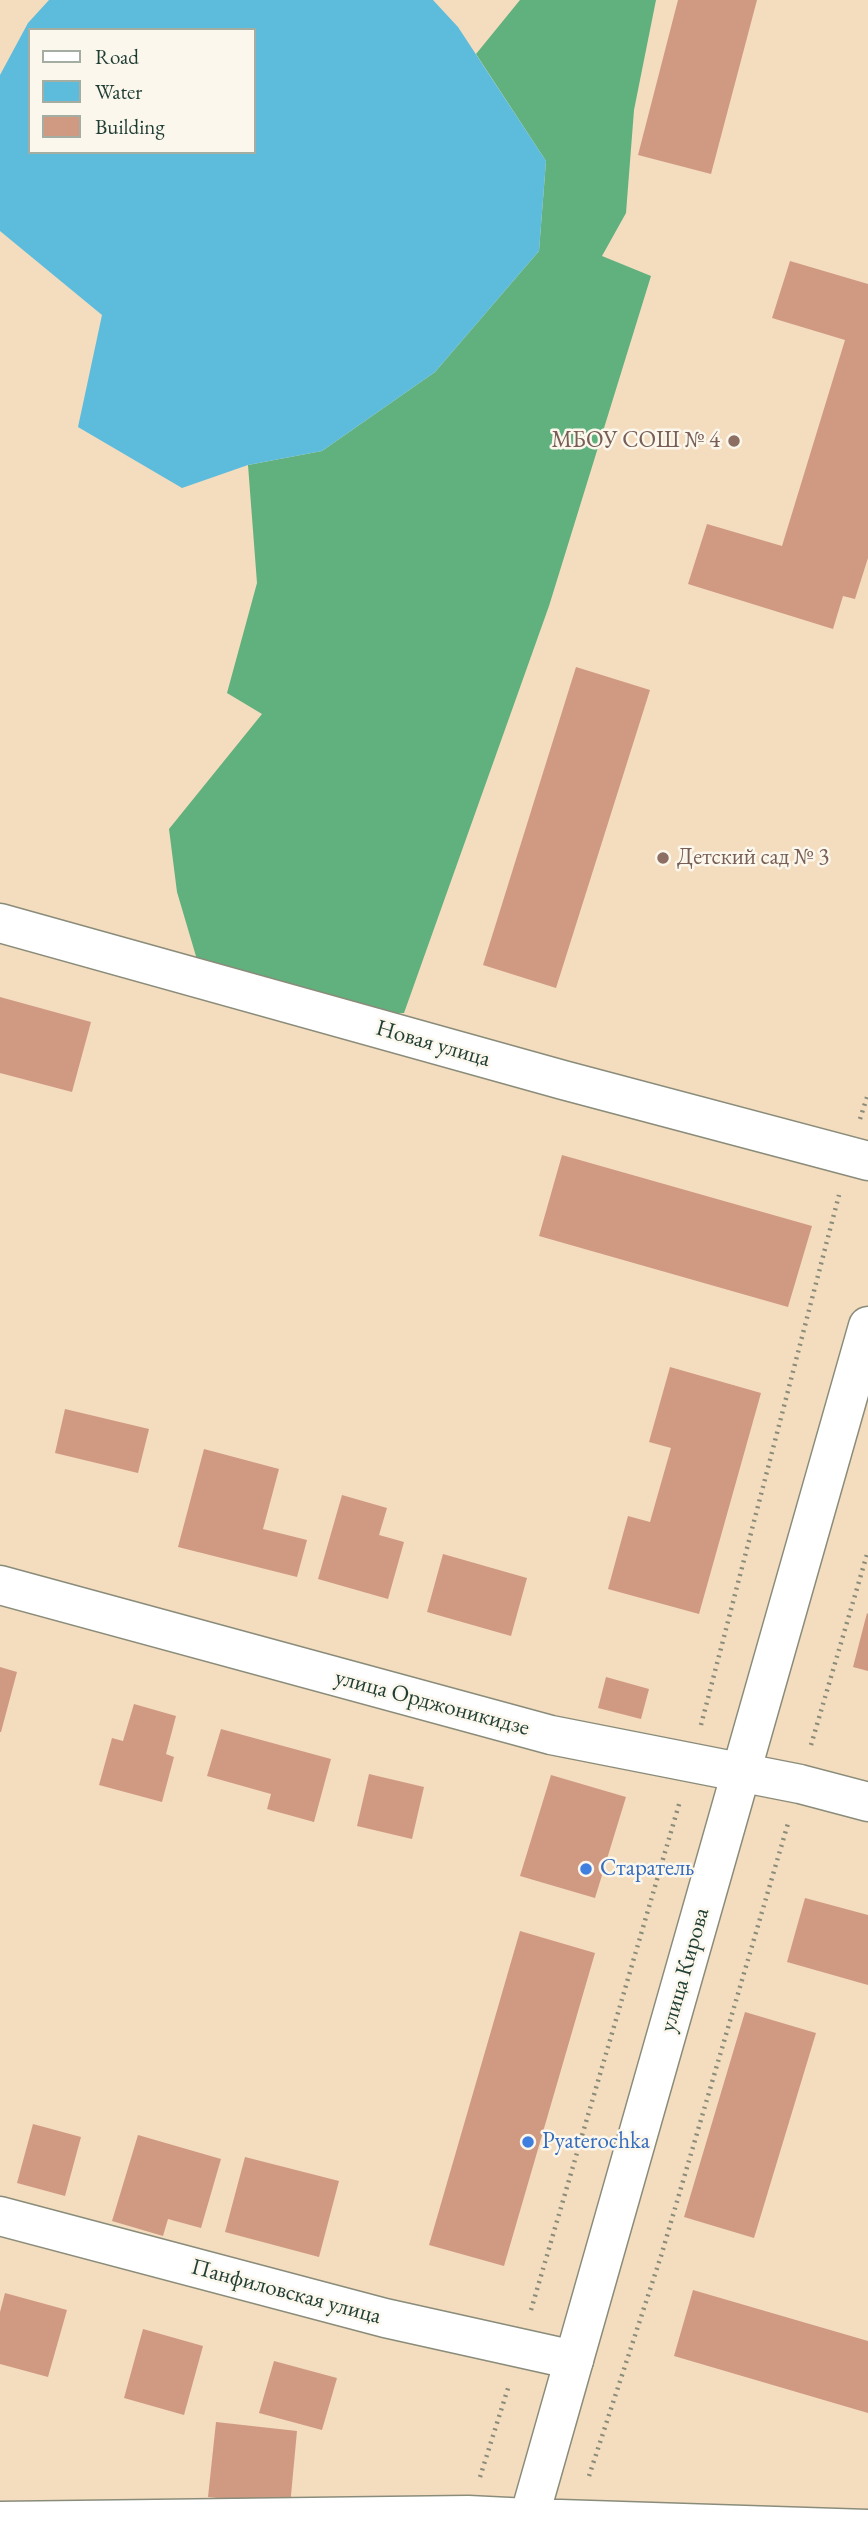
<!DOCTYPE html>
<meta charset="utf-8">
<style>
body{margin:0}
#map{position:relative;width:868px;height:2532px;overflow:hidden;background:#f4dcbf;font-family:"EB Garamond",serif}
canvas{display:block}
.legend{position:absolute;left:28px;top:28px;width:228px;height:126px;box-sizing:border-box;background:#fbf7ec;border:2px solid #a3ada2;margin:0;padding:9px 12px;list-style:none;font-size:21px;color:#1f3d34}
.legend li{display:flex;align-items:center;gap:14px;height:35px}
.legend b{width:35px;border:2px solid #a3ada2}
</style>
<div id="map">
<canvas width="868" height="2532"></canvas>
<ul class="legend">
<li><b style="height:9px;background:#fff"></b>Road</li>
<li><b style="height:19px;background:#5dbcdb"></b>Water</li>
<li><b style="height:19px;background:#d09a82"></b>Building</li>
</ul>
</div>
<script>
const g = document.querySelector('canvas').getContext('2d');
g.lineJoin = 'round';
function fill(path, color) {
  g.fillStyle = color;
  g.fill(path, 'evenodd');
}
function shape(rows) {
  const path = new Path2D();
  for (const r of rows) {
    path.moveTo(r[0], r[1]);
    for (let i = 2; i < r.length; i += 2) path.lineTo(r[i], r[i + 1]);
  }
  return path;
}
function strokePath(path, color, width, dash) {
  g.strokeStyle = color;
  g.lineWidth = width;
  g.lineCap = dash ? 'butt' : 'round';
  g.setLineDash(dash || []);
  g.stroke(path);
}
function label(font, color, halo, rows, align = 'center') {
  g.font = font + ' "EB Garamond",serif';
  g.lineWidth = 5;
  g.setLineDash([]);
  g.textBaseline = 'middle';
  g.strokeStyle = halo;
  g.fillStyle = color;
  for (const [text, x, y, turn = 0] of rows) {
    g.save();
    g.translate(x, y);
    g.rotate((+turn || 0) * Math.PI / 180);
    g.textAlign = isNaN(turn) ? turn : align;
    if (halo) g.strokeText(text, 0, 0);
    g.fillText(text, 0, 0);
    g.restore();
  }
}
const forest = shape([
 [520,0,656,0,634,110,626,213,602,256,651,276,549,606,404,1013,359,1014,198,963,177,892,169,829,262,714,227,693,257,583,248,465,322,451,435,372,539,251,546,161,476,54]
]);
const water = shape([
 [49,0,433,0,458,27,546,161,539,251,435,372,322,451,248,465,182,488,78,427,102,315,0,231,0,75,28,23],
 [30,30,254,30,254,152,30,152]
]);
const building = shape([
 [678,0,757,0,711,174,638,155],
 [790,261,868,284,868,558,855,599,843,596,833,629,688,584,707,524,782,546,845,340,772,318],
 [576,667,650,690,556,988,483,965],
 [0,997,91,1022,72,1092,0,1073],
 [562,1155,812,1226,788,1307,539,1236],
 [670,1367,761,1393,699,1614,608,1589,628,1516,650,1522,671,1448,649,1442],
 [65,1409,149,1429,138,1473,55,1453],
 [204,1449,279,1469,263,1529,307,1540,297,1577,178,1547],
 [342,1495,387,1508,379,1535,404,1542,388,1599,318,1579],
 [443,1554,527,1578,511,1636,427,1612],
 [867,1613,868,1614,868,1671,853,1667],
 [0,1667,17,1672,1,1732,0,1732],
 [606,1677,649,1689,641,1719,598,1708],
 [134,1704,176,1716,166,1754,174,1757,162,1802,99,1785,112,1738,123,1741],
 [221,1729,331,1759,314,1822,267,1809,271,1794,207,1776],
 [369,1774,424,1787,412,1839,357,1826],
 [551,1775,626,1797,595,1898,520,1876],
 [805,1898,868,1915,868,1985,787,1962],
 [520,1931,595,1953,504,2266,429,2245],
 [745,2012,816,2033,754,2238,684,2217],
 [33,2124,81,2137,65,2196,17,2183],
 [138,2135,221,2159,201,2228,168,2219,163,2236,112,2221],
 [245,2157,339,2181,319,2257,225,2232],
 [693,2290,868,2341,868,2413,674,2356],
 [5,2293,67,2310,48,2377,0,2364,0,2312],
 [143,2329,203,2346,184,2415,124,2398],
 [274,2361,337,2378,322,2430,259,2413],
 [216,2422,297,2431,290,2506,208,2497]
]);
const path = shape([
 [860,1119,868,1094],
 [701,1725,839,1195],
 [811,1745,868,1551],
 [531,2310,680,1801],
 [589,2476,661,2256,789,1820],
 [480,2477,509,2385]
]);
const minor = shape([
 [0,923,563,1080,868,1161],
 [0,1585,551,1735,800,1784,868,1802],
 [0,2216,385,2318,574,2360],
 [0,2521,468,2515,529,2518]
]);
const tertiary = shape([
 [529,2518,868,2529],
 [525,2532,868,1326]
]);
const markers = [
 [734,441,7,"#8d6e63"],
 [663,858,7,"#8d6e63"],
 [586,1869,7,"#3f7fe0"],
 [528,2142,7,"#3f7fe0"]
];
const educationNames = [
 ["МБОУ СОШ № 4",720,441],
 ["Детский сад № 3",677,858,"left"]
];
const streetNames = [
 ["Новая улица",433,1044,16],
 ["улица Орджоникидзе",432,1703,15],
 ["улица Кирова",685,1970,-74],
 ["Панфиловская улица",286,2292,15]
];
const shopNames = [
 ["Старатель",600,1869],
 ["Pyaterochka",542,2142]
];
fill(forest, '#60b17d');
fill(water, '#5dbcdb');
fill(building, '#d09a82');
strokePath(minor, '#8a8c7a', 41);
strokePath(tertiary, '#8a8c7a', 41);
strokePath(path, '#8a8c7a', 4.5, [2, 5]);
strokePath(minor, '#fff', 38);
strokePath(tertiary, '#fff', 38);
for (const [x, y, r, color] of markers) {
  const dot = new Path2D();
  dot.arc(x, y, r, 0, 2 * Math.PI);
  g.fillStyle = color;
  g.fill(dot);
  strokePath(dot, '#fbf7ec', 2.5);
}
label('23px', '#785e54', '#fbf7ec', educationNames, 'right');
label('23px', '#1f3d34', '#fbf7ec', streetNames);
label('23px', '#366cbe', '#fbf7ec', shopNames, 'left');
</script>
